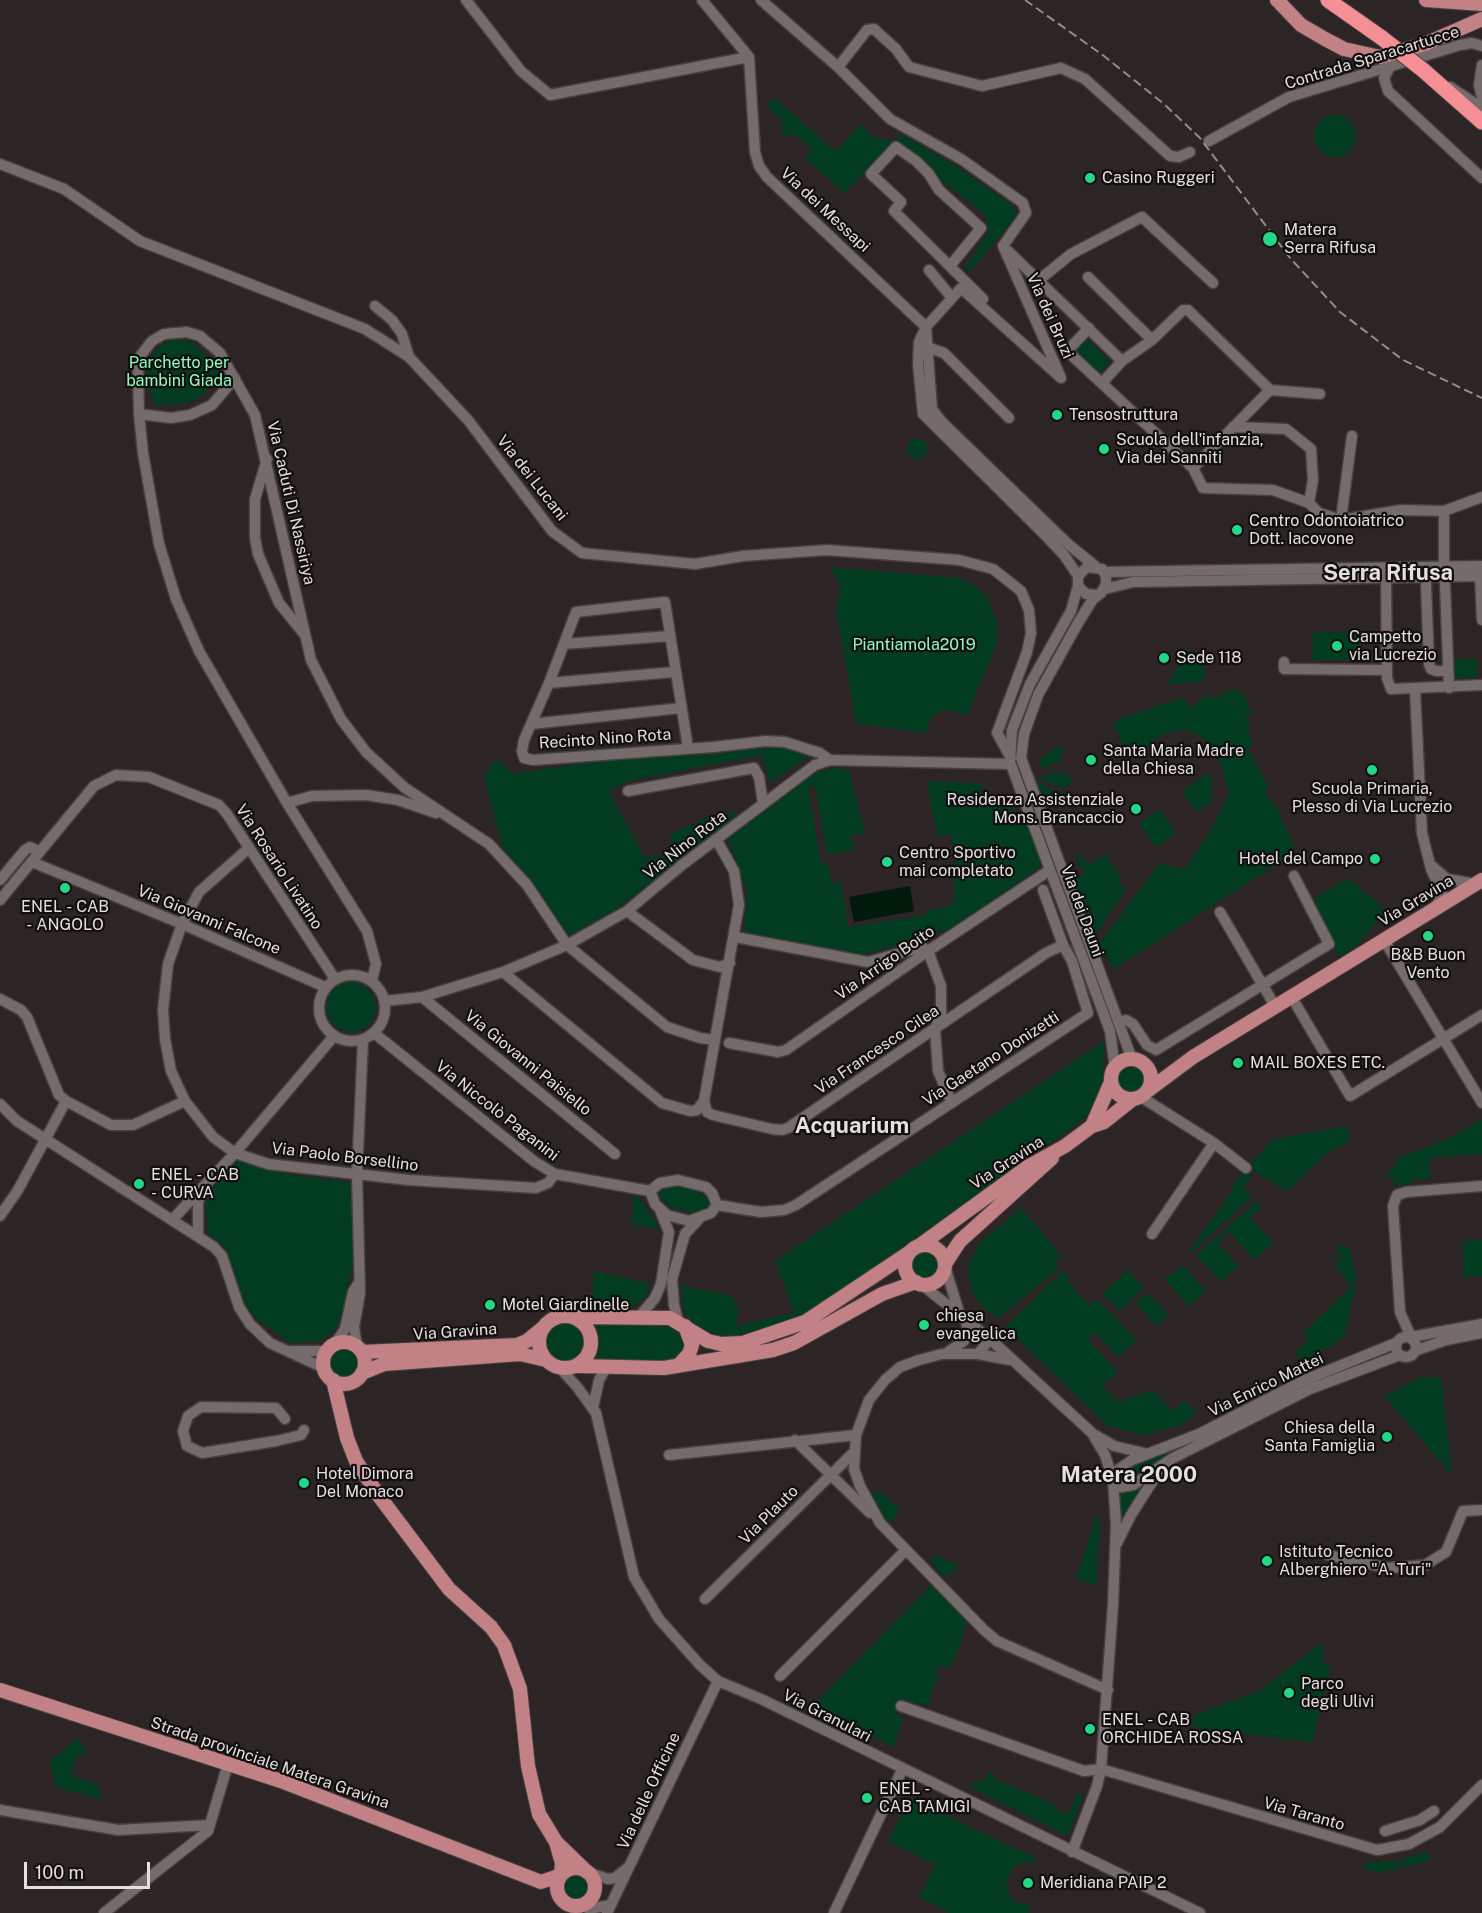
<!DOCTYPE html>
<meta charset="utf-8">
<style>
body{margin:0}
#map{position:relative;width:1482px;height:1913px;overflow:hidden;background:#2c2425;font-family:"Public Sans",sans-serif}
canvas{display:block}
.scale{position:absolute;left:24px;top:1862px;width:126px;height:27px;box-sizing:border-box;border:3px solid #e5dfdf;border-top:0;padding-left:8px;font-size:18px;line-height:21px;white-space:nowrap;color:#e5dfdf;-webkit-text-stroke:4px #120f0f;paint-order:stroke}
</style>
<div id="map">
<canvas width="1482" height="1913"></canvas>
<div class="scale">100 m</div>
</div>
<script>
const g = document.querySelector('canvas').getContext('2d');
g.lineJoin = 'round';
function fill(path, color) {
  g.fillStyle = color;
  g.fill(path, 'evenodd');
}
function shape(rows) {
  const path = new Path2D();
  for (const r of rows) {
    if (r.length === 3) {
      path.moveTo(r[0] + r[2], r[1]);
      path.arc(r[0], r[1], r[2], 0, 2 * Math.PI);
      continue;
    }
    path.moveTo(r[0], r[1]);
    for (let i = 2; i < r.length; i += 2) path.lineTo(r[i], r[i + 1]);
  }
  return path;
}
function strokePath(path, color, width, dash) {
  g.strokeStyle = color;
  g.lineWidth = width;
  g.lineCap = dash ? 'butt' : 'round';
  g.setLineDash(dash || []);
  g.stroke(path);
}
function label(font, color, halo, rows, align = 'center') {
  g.font = font + ' "Public Sans",sans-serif';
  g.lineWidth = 4.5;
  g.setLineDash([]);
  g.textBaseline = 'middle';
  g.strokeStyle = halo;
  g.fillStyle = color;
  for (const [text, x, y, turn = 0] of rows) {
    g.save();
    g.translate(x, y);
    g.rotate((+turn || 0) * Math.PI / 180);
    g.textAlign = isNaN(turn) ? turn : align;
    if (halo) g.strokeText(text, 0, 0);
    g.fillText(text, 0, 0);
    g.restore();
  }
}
const green = shape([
 [775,98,835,151,862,123,869,134,877,139,894,140,845,193,805,159,812,149,794,134,783,136,781,119,767,106],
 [1335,136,21],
 [900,134,959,168,1013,206,1017,216,969,272,964,269,989,231,984,214,941,180,927,164,896,142],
 [1086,338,1110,362,1098,375,1074,351],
 [171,340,183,340,192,343,214,363,221,376,203,395,189,403,155,406,145,374,146,362,158,347],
 [917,449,10],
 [830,567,958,578,971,583,986,596,997,622,997,644,966,716,952,710,940,711,930,719,927,733,856,723,836,610,841,586],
 [1313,632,1362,633,1361,660,1312,660],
 [1183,646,1203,665,1205,681,1167,685,1182,658],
 [1477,659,1478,677,1453,679,1452,660],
 [1232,689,1244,695,1252,714,1246,716,1250,727,1247,729,1253,744,1248,749,1268,786,1265,793,1277,809,1294,846,1294,853,1114,969,1099,944,1160,863,1184,869,1209,834,1229,794,1218,755,1201,736,1183,729,1165,734,1154,740,1141,754,1130,759,1114,725,1117,719,1181,698,1191,708,1204,696,1208,695,1213,699],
 [782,745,811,754,770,783,762,755,628,781,609,792,645,858,672,854,670,834,713,815,734,812,737,816,615,910,567,936,538,890,502,847,484,777,496,759,513,773,637,757,639,760,680,753,695,756],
 [1056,747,1064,748,1060,762,1040,768,1040,760],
 [833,768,849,770,864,829,864,834,851,835,855,850,827,854,815,786,808,787,821,864,828,863,831,883,841,882,848,927,926,915,926,911,949,906,953,902,956,868,950,835,937,836,927,781,982,784,981,791,984,792,985,800,1008,806,1024,818,1042,866,952,928,864,955,749,934,744,929,747,891,728,839,815,773],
 [1058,772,1066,775,1073,782,1062,789,1042,779,1042,776],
 [1208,773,1212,778,1210,805,1196,811,1182,791],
 [1035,778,1047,788,1063,793,1049,805,1048,809],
 [1160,809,1176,833,1156,847,1139,823],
 [1079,851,1084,861,1092,863,1105,854,1122,879,1119,881,1125,890,1096,935,1073,876,1075,874,1078,878,1085,873,1076,861],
 [1348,878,1386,910,1357,945,1339,957,1314,898],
 [351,1007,25],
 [1104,1041,1103,1082,1095,1103,1085,1118,806,1315,762,1331,724,1337,695,1327,686,1316,683,1307,681,1286,734,1296,733,1305,739,1306,736,1326,794,1313,775,1261],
 [1131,1079,16],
 [1480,1120,1482,1121,1482,1154,1429,1158,1430,1175,1427,1179,1413,1180,1411,1184,1397,1186,1387,1173,1397,1164,1395,1159,1448,1139],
 [1348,1126,1349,1142,1329,1152,1287,1191,1256,1173,1248,1165,1274,1139],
 [237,1160,297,1176,350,1182,354,1253,348,1288,339,1324,331,1334,320,1341,291,1343,255,1318,241,1299,225,1247,208,1235,205,1198],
 [1244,1170,1252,1177,1243,1188,1252,1197,1192,1252,1190,1250,1233,1190,1231,1188],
 [676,1186,697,1191,709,1200,710,1205,697,1213,669,1207,658,1193,666,1187],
 [634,1196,639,1197,660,1229,631,1224],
 [1257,1201,1262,1207,1250,1218,1274,1242,1254,1260,1229,1231,1217,1243,1239,1266,1221,1282,1196,1255],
 [1021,1208,1062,1256,1054,1262,1059,1268,999,1318,987,1311,974,1297,968,1277,969,1262,980,1242],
 [1482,1240,1482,1276,1463,1277,1463,1241],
 [1341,1245,1350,1250,1356,1279,1350,1286,1335,1265,1342,1258,1339,1254,1328,1265],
 [925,1265,14],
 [1183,1266,1206,1291,1189,1306,1164,1279],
 [1127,1270,1144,1288,1119,1311,1102,1294],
 [594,1271,650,1284,647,1296,630,1309,591,1307],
 [1063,1271,1070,1278,1067,1281,1090,1306,1097,1299,1136,1340,1119,1357,1096,1333,1088,1340,1118,1372,1103,1386,1118,1402,1154,1390,1171,1411,1185,1400,1196,1413,1180,1426,1141,1435,1108,1426,1005,1327],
 [1356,1282,1345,1335,1332,1346,1302,1362,1295,1353,1309,1340,1303,1333],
 [1148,1293,1169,1316,1155,1326,1136,1302],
 [587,1321,670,1322,682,1331,685,1346,684,1353,676,1361,588,1362,596,1340],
 [566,1342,21],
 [345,1363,16],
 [1392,1350,1393,1353,1132,1481,1123,1483,1118,1478,1133,1463,1305,1385],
 [1421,1377,1441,1378,1452,1475,1384,1396],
 [1151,1478,1119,1534,1116,1488],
 [874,1491,888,1497,890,1504,900,1505,893,1521,888,1522,882,1516,870,1494],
 [1096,1517,1100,1517,1096,1586,1076,1579],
 [933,1555,958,1565,952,1573,942,1576,931,1562],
 [931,1585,966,1619,961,1643,949,1669,939,1665,936,1671,939,1673,927,1706,902,1700,895,1713,903,1717,894,1747,811,1708],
 [1323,1642,1322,1663,1331,1666,1312,1742,1191,1727,1194,1715,1259,1691],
 [79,1737,87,1756,78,1753,71,1775,98,1785,102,1800,56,1787,50,1761],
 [989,1770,996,1780,1056,1805,1054,1809,1067,1814,1078,1794,1084,1794,1068,1836,971,1788,973,1782,984,1781],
 [909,1798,1037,1859,1034,1862,1025,1862,1013,1867,1006,1886,1011,1898,1019,1904,1029,1904,1029,1913,950,1913,919,1897,935,1865,888,1841],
 [1427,1851,1430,1860,1404,1868,1401,1860],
 [1399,1861,1400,1869,1379,1872,1364,1870,1366,1862],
 [575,1887,15]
]);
const water = shape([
 [910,886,914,911,854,922,849,897]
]);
const minor = shape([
 [466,0,521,71,550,95,749,57],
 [702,0,749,57,755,152,759,166,767,177,926,327,932,409,942,422,1068,544,1095,566],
 [761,0,838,67,890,119,961,159,1023,203,1026,213,1003,246],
 [1391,65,1384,78,1388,91,1482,178],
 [1482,65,1479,85,1482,98],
 [838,67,867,30,874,29,896,49,909,67,982,86,1061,68,1085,79,1170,156,1179,157,1190,152],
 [1450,87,1482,108],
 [1209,141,1289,97,1460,45,1472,43,1482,46],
 [0,164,64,189,140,241,365,329,409,357,468,420,552,531,582,553,695,564,743,556,827,550,959,560,993,569,1021,591,1029,610,1031,633,1027,652,997,733,1011,758],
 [1003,246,1061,378,961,288,926,327,919,342,918,364,923,414,1048,538,1064,555,1078,576],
 [1008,251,1122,361],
 [950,266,981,228,939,190,929,174,916,161,896,147,871,174,901,202,894,211,983,299],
 [929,270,952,298],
 [1088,277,1152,340,1122,361,1102,383],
 [1039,280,1071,254,1142,217,1213,283],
 [375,306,392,320,402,334,409,357],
 [1089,328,1067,351,1193,468,1203,488,1273,490,1309,503,1319,513,1341,520,1401,510,1444,511,1482,497],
 [1152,340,1183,310,1188,310,1270,390],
 [927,347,944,353,1009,418],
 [139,414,171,418,190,415,212,405,235,378],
 [1233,427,1286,429,1311,449,1313,480,1309,503],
 [267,459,255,499,255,538,258,554,279,603,305,635],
 [1193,468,1270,390,1320,394],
 [1444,511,1444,567],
 [1341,520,1352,436],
 [1104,572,1482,566],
 [1386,572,1387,678,1391,689,1482,685],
 [1480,576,1482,620],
 [1426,584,1429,664,1431,669,1436,671,1448,671],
 [1445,584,1449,688],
 [1078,586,1071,611,1030,684,1012,730,1010,762,1110,1031,1115,1068],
 [1105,589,1133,582,1482,576],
 [1098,595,1086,594,1078,586,1078,576,1087,567,1102,569,1106,576,1106,585,1101,593,1093,599,1078,623,1038,695,1024,734,1021,758,1132,1059],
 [564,644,670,636],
 [1284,662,1284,669,1387,670],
 [549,683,674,672],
 [1415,690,1422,833,1431,869,1442,892,1436,908],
 [531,724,681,708],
 [688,748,665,602,576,612,549,683,524,740,522,751,524,758,533,760,713,747,766,741,785,742,820,753,830,760],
 [628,791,754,768,759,777,763,803],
 [287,803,312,796,366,795,398,800,436,813],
 [716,839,734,871,739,905,704,1101,707,1112,713,1115,772,1129,782,1130,788,1128,1046,953,1063,945],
 [249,848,199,892,182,924,168,964,163,1010,165,1039,171,1071,185,1101,213,1137,235,1153,268,1164,409,1180,536,1188,548,1183,555,1174],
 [32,862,182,924,325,987],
 [1432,866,1447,879,1476,884],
 [0,880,25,850,30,847,40,852],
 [0,900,94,786,116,775,149,777,219,805,227,814,335,979],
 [627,911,693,960,720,967,730,963],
 [1220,912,1275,1006],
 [735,937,868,962,922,947,928,951,941,986,941,1014,935,1029,938,1071,952,1103],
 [1384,940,1482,1103],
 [503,972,662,1103,690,1111,697,1110,704,1101],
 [352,1008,33],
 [372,980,376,964,367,931,287,803,199,651,176,599,159,544,143,453,139,414,138,370,141,355,152,341,164,334,187,332,200,336,220,353,255,415,311,660,341,719,366,752,405,788,489,844,527,885,567,945,667,1027,700,1038,715,1040],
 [1291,996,1350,1096,1482,1015],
 [422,997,615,1154],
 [0,999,21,1010,27,1017,59,1095,66,1101,111,1125,133,1125,185,1101],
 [385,1001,422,997,503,972,567,945,627,911,682,865,815,765,830,760,1010,764],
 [1118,1022,1126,1020,1133,1024,1147,1045,1156,1050,1329,944,1294,876],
 [374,1033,535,1162,555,1174,650,1191],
 [729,1043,778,1052,786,1050,928,951,1050,870],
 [1141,1097,1214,1143,1246,1168],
 [0,1104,17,1121,214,1247,222,1256,239,1307,250,1324,270,1343,324,1368],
 [678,1180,706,1187,712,1193,717,1205,711,1213,689,1221,667,1215,655,1204,650,1191,660,1183,678,1180],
 [1482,1186,1406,1192,1397,1195,1393,1206,1400,1312,1411,1337,1482,1324],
 [717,1205,761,1212,784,1210,796,1205,1088,1013,1072,961,1063,945,1043,890],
 [0,1216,18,1190,66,1101],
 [173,1219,235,1153,334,1036],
 [1152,1234,1214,1143],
 [198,1235,198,1202,203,1191],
 [945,1267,959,1312],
 [921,1284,990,1339,1092,1433,1105,1455,1113,1480,1116,1524,1113,1605,1101,1769,1097,1786,1072,1852],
 [639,1317,655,1298,661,1284,669,1232,660,1210],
 [678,1321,674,1305,672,1279,685,1234,699,1219],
 [1406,1347,10],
 [990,1339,978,1354,942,1354,919,1360,900,1367,885,1380,869,1400,856,1435,854,1469,860,1486,880,1523,983,1629,997,1641,1108,1690],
 [335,1344,345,1329,353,1292,358,1284],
 [357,1346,354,1327,360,1293,357,1174,363,1040],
 [1417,1350,1446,1340,1482,1333],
 [292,1351,328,1351],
 [948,1352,964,1341,968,1331,965,1318],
 [978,1354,1010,1360],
 [560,1368,578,1388,596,1413,634,1577,659,1619,700,1665,718,1681,761,1699,1200,1913],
 [593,1408,599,1380,606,1368],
 [285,1419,276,1408,201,1407,188,1416,183,1431,187,1446,202,1453,276,1441,301,1435,304,1430],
 [1095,1435,1114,1446,1148,1454],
 [795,1440,870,1513],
 [669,1455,856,1435],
 [1113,1480,1121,1487,1133,1485,1173,1458,1310,1389,1400,1355],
 [1113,1480,1119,1469,1132,1460,1199,1434,1305,1380,1396,1343],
 [1117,1543,1131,1515,1159,1471],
 [1328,1555,1388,1568,1425,1565,1446,1552,1463,1511,1482,1510],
 [705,1599,854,1452],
 [780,1676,906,1550],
 [901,1706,1084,1771,1101,1769,1377,1850,1409,1844,1440,1827,1482,1785],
 [0,1810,118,1830,210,1825],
 [1385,1831,1420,1820,1434,1811],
 [587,1872,608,1879,615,1878,627,1868],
 [581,1905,589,1909,611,1905],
 [104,1913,208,1831,228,1764],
 [607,1913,718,1681],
 [834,1913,902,1770]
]);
const major = shape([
 [1277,0,1301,25,1325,39,1344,49,1380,57,1425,44,1482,19],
 [1426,0,1482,4],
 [1131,1079,20],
 [1146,1092,1193,1057,1482,880],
 [1092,1126,1111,1082],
 [925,1265,20],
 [919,1246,1029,1166,1065,1146,1092,1126,1104,1122,1133,1099],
 [945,1264,960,1241,1052,1158],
 [565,1342,26],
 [575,1317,670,1318,708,1341,721,1344,743,1343,805,1322,910,1252],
 [344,1363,21],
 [362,1352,517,1345,527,1341,544,1327],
 [578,1366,664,1368,773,1350,794,1343,882,1294,916,1282],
 [678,1366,689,1354,692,1345,685,1326],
 [362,1373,384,1364,520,1354,546,1360],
 [333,1380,347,1438,356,1461,379,1496,449,1589,491,1627,504,1645,520,1689,528,1766,539,1814,556,1842,587,1872],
 [0,1690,281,1781,541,1882,561,1875,562,1863,556,1842],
 [576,1887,19]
]);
const highway = shape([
 [1328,0,1382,38],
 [1423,70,1482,122]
]);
const rail = shape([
 [1025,0,1104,56,1164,104,1200,138,1290,258,1340,312,1403,360,1482,398]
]);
const highwayBridge = shape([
 [1382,38,1423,70]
]);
const markers = [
 [1090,178,6,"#22d887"],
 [1270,239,8,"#22d887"],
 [1057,415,6,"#22d887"],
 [1104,449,6,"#22d887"],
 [1237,530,6,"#22d887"],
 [1337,646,6,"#22d887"],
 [1164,658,6,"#22d887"],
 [1091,760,6,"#22d887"],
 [1372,770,6,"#22d887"],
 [1136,809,6,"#22d887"],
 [1375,859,6,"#22d887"],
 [887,862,6,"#22d887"],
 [65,888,6,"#22d887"],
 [1428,936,6,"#22d887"],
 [1238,1063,6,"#22d887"],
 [139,1184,6,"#22d887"],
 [490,1305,6,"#22d887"],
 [924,1325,6,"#22d887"],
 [1387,1437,6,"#22d887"],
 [304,1483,6,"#22d887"],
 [1267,1561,6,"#22d887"],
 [1289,1693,6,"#22d887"],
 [1090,1729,6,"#22d887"],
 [867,1798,6,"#22d887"],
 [1028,1883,6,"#22d887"]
];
const streetNames = [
 ["Contrada Sparacartucce",1372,58,-17],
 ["Via dei Messapi",825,210,43],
 ["Via dei Bruzi",1050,316,66],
 ["Via dei Lucani",532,478,52],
 ["Via Caduti Di Nassiriya",291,503,77],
 ["Recinto Nino Rota",605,739,-4],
 ["Via Nino Rota",685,845,-38],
 ["Via Rosario Livatino",279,867,57],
 ["Via Gravina",1416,901,-31],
 ["Via dei Dauni",1082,911,70],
 ["Via Giovanni Falcone",209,920,23],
 ["Via Arrigo Boito",885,963,-35],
 ["Via Francesco Cilea",877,1050,-34],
 ["Via Gaetano Donizetti",991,1059,-33],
 ["Via Giovanni Paisiello",528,1063,39],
 ["Via Niccolò Paganini",497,1111,38],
 ["Via Paolo Borsellino",345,1157,7],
 ["Via Gravina",1007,1163,-33],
 ["Via Gravina",455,1332,-4],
 ["Via Enrico Mattei",1266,1385,-26],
 ["Via Plauto",769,1515,-45],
 ["Via Granulari",827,1716,27],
 ["Strada provinciale Matera Gravina",270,1763,19],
 ["Via delle Officine",649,1791,-65],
 ["Via Taranto",1304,1814,16]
];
const poiNames = [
 ["Casino Ruggeri",1102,178],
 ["Matera",1284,230],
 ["Serra Rifusa",1284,248],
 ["Tensostruttura",1069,415],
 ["Scuola dell'infanzia,",1116,440],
 ["Via dei Sanniti",1116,458],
 ["Centro Odontoiatrico",1249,521],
 ["Dott. Iacovone",1249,539],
 ["Campetto",1349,637],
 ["via Lucrezio",1349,655],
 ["Sede 118",1176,658],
 ["Santa Maria Madre",1103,751],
 ["della Chiesa",1103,769],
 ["Scuola Primaria,",1372,789,"center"],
 ["Plesso di Via Lucrezio",1372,807,"center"],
 ["Residenza Assistenziale",1124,800,"right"],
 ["Mons. Brancaccio",1124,818,"right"],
 ["Centro Sportivo",899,853],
 ["mai completato",899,871],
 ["Hotel del Campo",1363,859,"right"],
 ["ENEL - CAB",65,907,"center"],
 ["- ANGOLO",65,925,"center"],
 ["B&B Buon",1428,955,"center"],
 ["Vento",1428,973,"center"],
 ["MAIL BOXES ETC.",1250,1063],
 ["ENEL - CAB",151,1175],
 ["- CURVA",151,1193],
 ["Motel Giardinelle",502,1305],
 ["chiesa",936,1316],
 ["evangelica",936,1334],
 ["Chiesa della",1375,1428,"right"],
 ["Santa Famiglia",1375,1446,"right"],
 ["Hotel Dimora",316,1474],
 ["Del Monaco",316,1492],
 ["Istituto Tecnico",1279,1552],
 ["Alberghiero \"A. Turi\"",1279,1570],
 ["Parco",1301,1684],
 ["degli Ulivi",1301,1702],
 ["ENEL - CAB",1102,1720],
 ["ORCHIDEA ROSSA",1102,1738],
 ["ENEL -",879,1789],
 ["CAB TAMIGI",879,1807],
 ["Meridiana PAIP 2",1040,1883]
];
const parkNames = [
 ["Parchetto per",179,363],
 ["bambini Giada",179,381],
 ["Piantiamola2019",914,645]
];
const districtNames = [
 ["Serra Rifusa",1388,573],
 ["Acquarium",852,1126],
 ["Matera 2000",1129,1475]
];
fill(green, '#013c21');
fill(water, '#021a0c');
strokePath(minor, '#474040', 13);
strokePath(major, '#474040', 16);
strokePath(highway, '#474040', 17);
strokePath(minor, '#756b6b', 10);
strokePath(major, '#c28185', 14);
strokePath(highway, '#f58f96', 15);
strokePath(rail, '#938c8d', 2, [9, 4.5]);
strokePath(highwayBridge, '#474040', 17, []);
strokePath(highwayBridge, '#f58f96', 15);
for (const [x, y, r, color] of markers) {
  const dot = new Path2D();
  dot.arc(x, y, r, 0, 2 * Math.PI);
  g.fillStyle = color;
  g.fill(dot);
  strokePath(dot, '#120f0f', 2);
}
label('16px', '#e5dfdf', '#120f0f', streetNames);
label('16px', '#e5dfdf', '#120f0f', poiNames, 'left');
label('16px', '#91fcbd', '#120f0f', parkNames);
label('bold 22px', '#e5dfdf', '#120f0f', districtNames);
</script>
